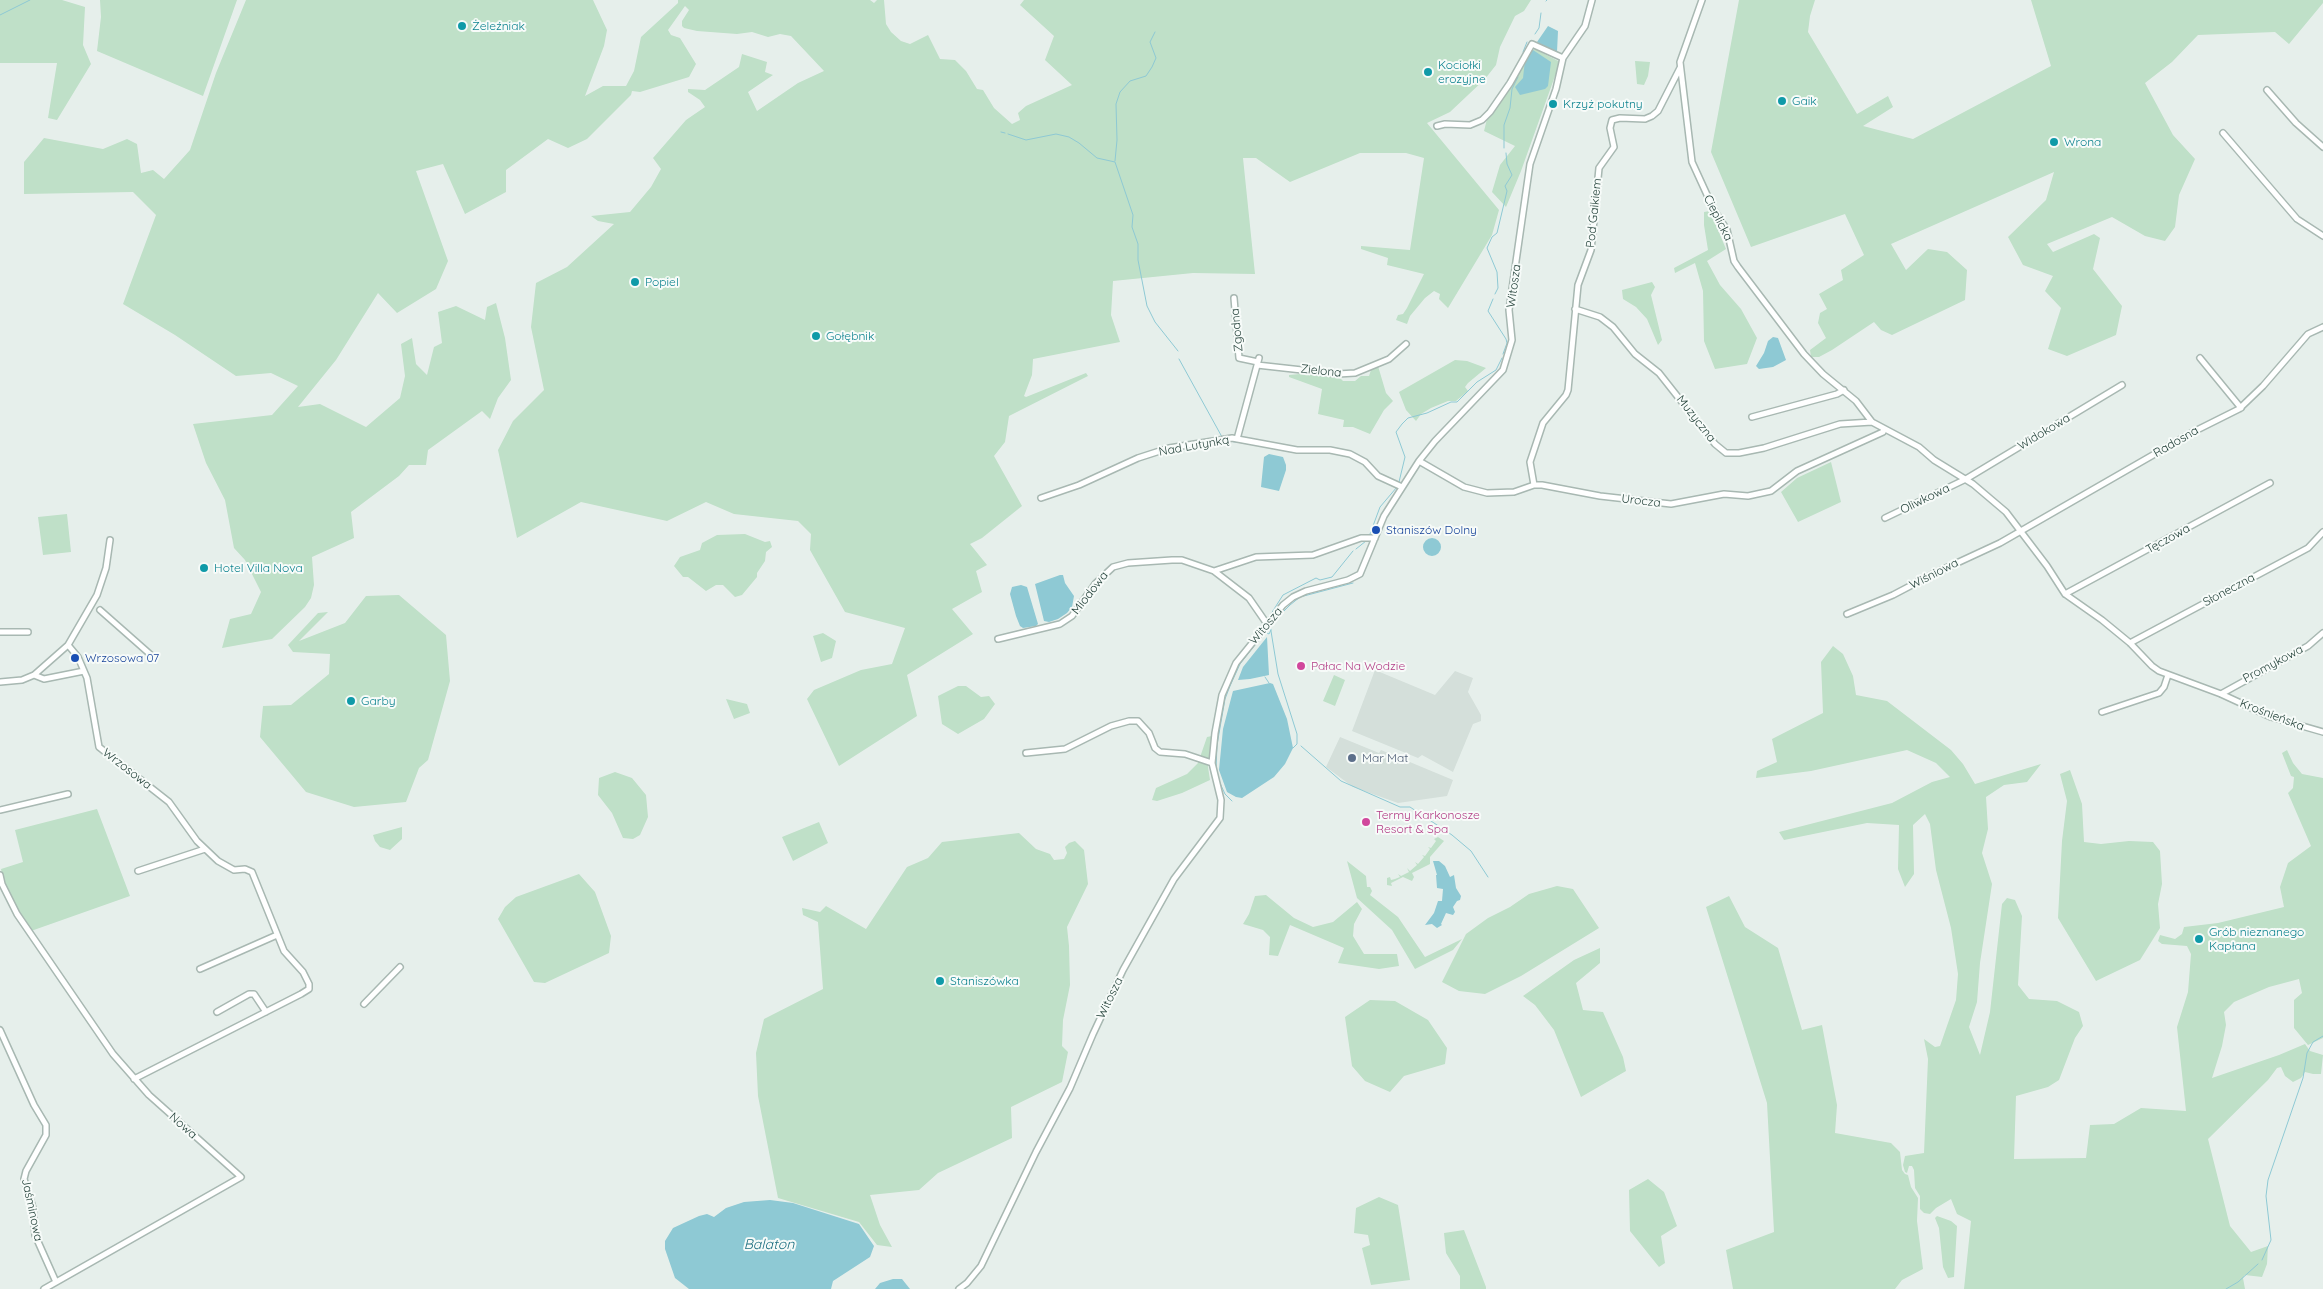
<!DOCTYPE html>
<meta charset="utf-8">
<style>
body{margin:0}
canvas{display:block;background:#e6efeb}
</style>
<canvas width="2323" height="1289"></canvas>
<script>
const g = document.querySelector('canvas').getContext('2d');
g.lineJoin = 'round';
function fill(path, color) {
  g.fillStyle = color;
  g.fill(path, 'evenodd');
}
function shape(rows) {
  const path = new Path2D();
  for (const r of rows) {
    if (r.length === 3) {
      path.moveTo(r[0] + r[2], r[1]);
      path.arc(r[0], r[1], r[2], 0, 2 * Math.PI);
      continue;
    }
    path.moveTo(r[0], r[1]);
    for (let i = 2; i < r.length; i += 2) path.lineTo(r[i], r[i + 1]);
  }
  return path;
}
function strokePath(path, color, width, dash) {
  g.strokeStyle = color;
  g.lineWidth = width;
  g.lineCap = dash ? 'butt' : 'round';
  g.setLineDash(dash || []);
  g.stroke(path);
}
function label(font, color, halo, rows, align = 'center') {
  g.font = font + ' Quicksand,sans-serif';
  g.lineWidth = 4;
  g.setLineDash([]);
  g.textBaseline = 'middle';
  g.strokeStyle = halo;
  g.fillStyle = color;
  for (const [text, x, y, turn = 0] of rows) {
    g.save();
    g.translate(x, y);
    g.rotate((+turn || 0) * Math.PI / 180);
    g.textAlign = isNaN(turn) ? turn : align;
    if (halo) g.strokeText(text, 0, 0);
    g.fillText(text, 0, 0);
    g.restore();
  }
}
const built = shape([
 [1375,670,1435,695,1455,671,1473,678,1468,692,1481,715,1481,721,1473,724,1453,772,1422,755,1418,758,1352,731],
 [1340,737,1379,753,1381,750,1453,780,1447,796,1398,803,1353,787,1326,767]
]);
const green = shape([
 [0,0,62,0,85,7,83,45,91,64,57,120,48,118,57,63,0,63],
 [100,0,237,0,203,96,97,51,101,17],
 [246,0,593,0,607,30,604,46,585,96,603,86,626,86,634,71,641,37,678,3,678,0,870,0,874,3,877,0,884,0,886,24,891,32,901,41,910,44,928,35,940,59,955,60,966,71,977,89,983,90,994,108,1012,124,1020,120,1018,113,1026,106,1072,85,1045,60,1054,36,1020,5,1024,0,1531,0,1524,11,1515,16,1500,47,1496,65,1485,79,1450,112,1427,123,1499,210,1492,235,1448,308,1439,299,1440,294,1434,291,1425,298,1410,316,1407,324,1396,320,1398,315,1403,314,1407,308,1424,274,1387,265,1388,258,1361,249,1361,246,1410,250,1424,158,1406,153,1360,153,1290,182,1256,158,1243,158,1255,274,1193,273,1113,281,1111,315,1120,342,1033,359,1032,375,1024,396,1026,397,1086,373,1088,376,1009,416,1005,442,994,456,1022,506,982,538,970,544,987,565,976,571,982,592,952,609,973,634,907,675,917,716,839,766,807,699,814,690,861,670,892,664,905,628,845,612,810,550,811,534,798,521,734,514,706,502,667,521,581,502,517,538,498,450,513,421,544,390,531,327,536,283,567,267,614,224,598,221,591,216,630,212,651,187,661,169,653,158,686,120,705,107,700,100,688,92,688,89,705,90,739,67,742,54,767,62,765,72,773,75,748,92,757,111,798,83,824,71,791,36,780,34,768,37,752,32,737,34,697,31,684,28,682,26,682,21,689,10,685,6,668,30,671,35,680,38,696,64,689,77,640,92,632,91,631,95,587,139,568,148,548,139,506,170,506,192,465,214,443,164,416,171,448,261,436,289,397,313,378,293,336,360,298,407,320,404,366,427,400,398,405,376,401,344,412,338,416,364,427,375,434,347,442,343,438,312,456,306,485,320,487,307,496,303,505,338,511,380,498,398,490,419,482,411,428,450,426,465,409,465,399,476,351,512,354,538,312,557,314,585,311,598,305,607,272,639,222,648,230,619,251,614,261,592,245,560,234,548,225,500,206,463,193,424,272,415,298,386,271,373,236,376,175,335,123,304,156,215,133,192,24,194,24,162,44,138,103,149,127,139,137,144,141,173,153,170,164,179,190,150,216,73],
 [1739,0,1815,0,1810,16,1808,32,1857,114,1888,96,1893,107,1863,126,1913,139,2051,66,2031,0,2323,0,2323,3,2289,44,2275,32,2198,35,2172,62,2145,83,2173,135,2195,159,2179,195,2175,227,2165,241,2145,236,2112,217,2047,244,2053,252,2094,234,2100,238,2093,269,2122,306,2116,335,2067,356,2048,349,2061,308,2045,291,2053,276,2023,265,2008,237,2046,200,2054,172,1891,244,1906,270,1928,249,1947,252,1967,270,1965,300,1892,335,1881,330,1874,322,1832,350,1819,357,1811,357,1810,350,1826,338,1818,323,1820,313,1827,309,1819,294,1843,280,1841,270,1864,255,1845,214,1751,247,1711,152],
 [1535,49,1560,62,1521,171,1506,207,1492,192,1500,165,1515,146,1484,131,1487,119,1510,87,1529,53],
 [1635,61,1650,62,1648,76,1644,85,1637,84],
 [1710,211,1726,249,1707,261,1720,285,1741,309,1757,338,1747,364,1715,369,1704,341,1703,291,1695,263,1675,273,1674,268,1708,250,1704,225,1704,212],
 [1652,282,1655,287,1651,295,1662,340,1658,345,1647,319,1636,307,1623,299,1622,290],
 [1455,360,1467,361,1486,368,1468,383,1465,387,1468,391,1456,401,1448,401,1431,408,1421,414,1416,421,1406,410,1399,392],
 [1378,366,1386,393,1393,401,1384,410,1370,434,1353,427,1343,427,1344,420,1318,414,1322,389,1289,377,1289,375,1300,374,1339,377,1343,381,1355,381,1361,376,1369,376,1371,370],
 [1831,462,1841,502,1798,522,1781,492,1797,478],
 [67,514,71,552,43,555,38,517],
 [745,534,765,542,770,541,772,547,766,552,765,561,757,573,757,577,742,595,735,597,723,585,716,585,706,591,688,577,683,577,674,566,680,557,700,550,702,543,717,535],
 [399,595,446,635,450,681,428,760,419,768,406,802,354,807,306,792,260,737,263,706,291,705,329,674,330,654,293,652,288,645,318,613,328,612,299,641,345,623,366,596],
 [823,633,836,641,832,658,821,662,813,636],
 [1833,646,1843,654,1853,676,1856,695,1887,701,1951,750,1963,764,1975,784,2041,764,2027,782,2004,785,1986,797,1988,829,1982,853,1992,884,1980,963,1977,1002,1969,1027,1980,1055,1990,1012,2002,904,2007,898,2015,900,2022,916,2018,985,2029,999,2057,1001,2079,1012,2083,1026,2075,1038,2059,1080,2048,1087,2016,1096,2014,1159,2086,1158,2090,1125,2114,1124,2141,1108,2186,1111,2177,1027,2188,992,2191,954,2187,946,2162,944,2158,941,2160,935,2175,939,2182,934,2184,927,2218,923,2284,907,2280,887,2288,863,2311,846,2288,793,2293,788,2294,777,2291,776,2282,753,2287,750,2293,763,2302,774,2323,778,2323,1038,2308,1045,2294,1028,2294,1000,2302,993,2299,979,2269,987,2234,1002,2224,1012,2226,1025,2222,1046,2212,1078,2279,1055,2305,1044,2310,1051,2323,1055,2321,1074,2313,1074,2305,1072,2301,1078,2293,1082,2285,1076,2281,1067,2277,1068,2268,1080,2208,1139,2230,1226,2251,1252,2268,1246,2267,1264,2262,1277,2245,1275,2243,1278,2245,1289,1964,1289,1971,1221,1957,1214,1951,1199,1936,1208,1930,1214,1924,1213,1920,1209,1920,1196,1915,1188,1914,1170,1912,1166,1909,1166,1907,1173,1905,1172,1903,1165,1905,1156,1924,1153,1928,1059,1924,1039,1935,1047,1940,1046,1956,1000,1958,974,1951,928,1936,870,1930,824,1925,814,1913,825,1914,874,1905,887,1898,869,1899,825,1867,823,1784,840,1779,832,1892,803,1932,782,1950,777,1936,763,1907,750,1811,771,1756,778,1757,771,1777,762,1772,739,1823,713,1821,662],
 [1334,675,1345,680,1335,706,1323,701],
 [958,686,966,686,981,697,989,696,995,704,984,719,958,734,942,724,938,696],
 [726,699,747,704,750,713,734,719],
 [1212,736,1208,767,1210,780,1182,793,1157,801,1152,800,1156,788,1187,774,1198,763,1207,737],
 [2070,770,2082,804,2084,842,2101,844,2129,841,2153,842,2160,851,2162,884,2158,904,2160,928,2140,960,2096,981,2058,918,2062,841,2067,801,2060,774],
 [615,772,632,778,646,795,648,817,640,835,633,839,623,838,612,813,598,795,599,778],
 [97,809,130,896,31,931,4,885,1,869,23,862,15,830],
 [819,822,828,843,793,861,782,837],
 [402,827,402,839,390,850,380,847,375,841,373,835],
 [1019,833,1036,849,1050,854,1054,860,1064,859,1067,853,1065,847,1069,843,1075,841,1084,850,1088,884,1067,927,1069,946,1070,985,1063,1020,1062,1046,1068,1052,1062,1082,1011,1107,1012,1138,938,1173,919,1190,870,1195,880,1225,892,1247,877,1245,859,1222,778,1198,758,1096,756,1053,764,1019,823,989,818,922,803,915,802,908,820,912,826,906,866,929,907,867,928,858,942,842],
 [1438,837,1444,841,1430,857,1430,864,1412,873,1414,877,1412,881,1403,877,1391,883,1392,886,1387,885,1387,878,1390,877,1391,880,1395,879,1400,877,1398,874,1401,876,1409,872,1407,868,1410,871,1417,865,1415,862,1418,864,1424,857,1422,855,1425,856,1430,849,1428,847,1431,848,1436,841,1434,839],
 [1347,861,1366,876,1367,887,1370,887,1372,891,1370,895,1398,917,1425,957,1462,939,1453,950,1415,969,1392,930,1357,898],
 [579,874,595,892,611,936,609,953,545,983,534,982,498,919,505,907,516,897],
 [1557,886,1573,889,1599,928,1521,976,1485,994,1459,991,1442,982,1466,934,1488,918,1510,907,1529,894],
 [1266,895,1294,918,1313,927,1333,922,1357,902,1362,909,1354,924,1353,936,1364,954,1397,954,1399,966,1379,969,1338,963,1344,948,1290,925,1278,956,1269,955,1270,937,1263,930,1243,924,1249,914,1255,896],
 [1729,896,1745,927,1778,948,1802,1030,1822,1025,1837,1105,1835,1133,1891,1143,1900,1152,1902,1170,1905,1174,1908,1175,1911,1187,1918,1198,1917,1221,1923,1269,1902,1280,1895,1289,1733,1289,1726,1250,1774,1232,1767,1103,1706,907],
 [1600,948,1600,963,1576,983,1583,1010,1603,1012,1623,1057,1626,1071,1581,1097,1554,1030,1535,1005,1523,996,1574,960],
 [1370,1000,1395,1001,1428,1020,1447,1048,1445,1064,1404,1076,1390,1092,1365,1081,1352,1066,1345,1017],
 [1648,1179,1664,1192,1677,1226,1661,1236,1665,1263,1659,1267,1630,1231,1629,1190],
 [1379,1197,1398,1205,1410,1280,1371,1285,1362,1248,1370,1245,1368,1235,1354,1233,1356,1208],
 [1937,1216,1951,1221,1957,1226,1954,1277,1948,1278,1943,1267,1939,1228,1935,1218],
 [1464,1230,1486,1287,1486,1289,1460,1289,1460,1276,1446,1253,1444,1233]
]);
const water = shape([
 [1548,26,1558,31,1557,52,1553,51,1537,42],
 [1533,50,1551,62,1548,86,1545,89,1520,95,1515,87,1523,78,1525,60],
 [1773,337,1778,338,1786,360,1773,367,1759,369,1756,366,1764,353,1768,341],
 [1269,454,1283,457,1286,465,1286,470,1279,491,1261,487,1264,457],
 [1432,547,9],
 [1060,575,1063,575,1065,583,1074,596,1072,607,1067,613,1058,619,1049,622,1044,621,1035,584],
 [1021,585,1027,587,1038,624,1036,626,1023,628,1020,626,1016,616,1010,594,1012,587],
 [1267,637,1269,675,1250,679,1238,680,1243,667],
 [1270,683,1273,684,1287,719,1293,748,1285,764,1274,777,1242,798,1236,797,1227,792,1219,770,1223,729,1233,691],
 [1433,861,1439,861,1445,866,1450,877,1454,875,1456,888,1461,896,1460,900,1457,901,1453,907,1455,912,1453,915,1446,913,1441,924,1442,925,1437,928,1432,924,1425,925,1434,913,1438,901,1442,901,1443,889,1437,888,1436,875,1437,875],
 [770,1200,793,1203,859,1224,874,1246,870,1257,833,1281,831,1289,689,1289,675,1278,665,1249,665,1241,673,1228,699,1216,707,1214,714,1217,726,1208,744,1202],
 [893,1279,902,1279,910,1289,875,1289,880,1283]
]);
const stream = shape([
 [1546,1,1547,0],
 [0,15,30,0],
 [1535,34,1539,28,1541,13],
 [1523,52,1527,42],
 [1001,132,1005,133],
 [1008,134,1026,140,1056,134,1069,137,1079,143,1097,158,1115,162,1133,215,1132,227,1138,244,1138,260,1147,306,1155,322,1178,351],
 [1504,148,1504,125,1510,108,1512,89,1518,77],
 [1115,161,1117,140,1116,104,1120,92,1130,81,1146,76,1152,67,1156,58,1150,42,1155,32],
 [1495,294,1498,288,1497,272,1487,248,1492,237,1497,233,1507,191,1505,186,1512,175,1507,164,1506,153],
 [1493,299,1488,311,1506,339,1507,343,1503,354],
 [1179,359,1222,437],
 [1228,441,1244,443],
 [1399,482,1405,457,1396,432,1402,424,1408,418,1427,413,1451,402,1457,402,1477,382,1496,370,1502,358],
 [1370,534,1380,507,1397,487],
 [1356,549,1366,541],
 [1269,617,1283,595,1316,578,1320,580,1332,577,1353,551],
 [1265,677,1269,683],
 [1301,746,1341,781,1400,807,1410,807,1452,835,1471,851,1488,877],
 [1293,748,1297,744,1297,734,1278,674,1270,625,1290,605,1300,597,1353,583],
 [1216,770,1217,745,1225,699,1230,686,1240,664,1265,632,1269,634,1271,630],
 [1219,781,1225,794,1232,801],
 [2262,1260,2271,1240,2266,1196,2268,1180,2303,1078,2307,1053,2313,1042,2323,1036],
 [2226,1289,2238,1282,2258,1264]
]);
const minor = shape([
 [1702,0,1680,62,1692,162,1714,210,1727,230,1734,261,1738,267,1804,354,1823,374,1856,401,1872,422,1919,447,1934,460,1973,484,2006,512,2047,566,2065,594,2102,620,2130,643,2152,666,2159,671,2221,694,2271,717,2323,732],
 [2267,90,2296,123,2323,147],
 [1437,126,1445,124,1470,125,1482,120,1490,112,1510,83,1532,44,1563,58],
 [2223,133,2297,219,2323,236],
 [1234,298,1239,358,1258,362],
 [1575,309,1600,317,1613,327,1635,354,1659,373,1715,444,1726,453,1739,453,1764,448,1840,424,1872,422],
 [2200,358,2241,408],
 [1257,365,1338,374,1355,373,1389,359,1406,344],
 [1752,417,1837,394,1844,390],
 [1237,439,1259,358],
 [1419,461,1464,487,1487,493,1514,492,1534,485,1542,485,1600,496,1671,504,1724,494,1748,496,1771,491,1797,471,1883,432,1884,429],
 [1534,485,1530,462,1543,423,1566,395,1568,390,1578,285,1591,250,1599,168,1614,147,1610,128,1612,120,1620,118,1645,119,1652,116,1658,111,1680,68],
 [1041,498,1079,485,1138,458,1169,448,1232,438,1297,450,1330,450,1350,454,1365,462,1378,476,1402,487],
 [1885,518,1966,479,2122,385],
 [1214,571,1256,557,1313,555,1361,538,1375,538],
 [2065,594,2270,483],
 [100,610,151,655],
 [1847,614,1893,595,1931,575,2000,543,2193,432,2239,409,2263,386,2308,334,2323,327],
 [0,632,28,632],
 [998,639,1060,624,1072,616,1095,584,1113,567,1128,563,1172,560,1182,560,1214,571,1249,598,1267,624],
 [2130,643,2308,548,2323,532],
 [68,645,78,657,87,678,99,747,169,802,197,841,218,861,234,870,245,869,252,872,284,951,303,972,309,984,309,989,301,994,134,1079],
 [34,675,44,679,84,671],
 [0,682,22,680,34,675,68,645,97,595,106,568,110,540],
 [2221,694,2308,646,2323,633],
 [2102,712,2159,693,2164,687,2168,675],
 [1026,753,1065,749,1111,726,1129,721,1138,721,1149,733,1155,748,1160,752,1185,754,1212,763],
 [0,810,68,794],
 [138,871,205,849],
 [0,875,2,884,17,914,113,1054,149,1095,241,1177,44,1289],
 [200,969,277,935],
 [364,1004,400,967],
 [217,1012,249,994,254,994,266,1012],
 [0,1030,34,1105,46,1125,46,1135,26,1171,24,1179,33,1208,35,1235,56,1282],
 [959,1289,967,1283,981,1266,1036,1152,1070,1088,1093,1034,1123,970,1174,879,1220,818,1221,800,1212,763,1215,733,1222,695,1236,663,1283,605,1293,597,1306,591,1348,580,1360,574,1384,516,1419,461,1435,441,1503,370,1512,340,1509,310,1530,164,1556,89,1563,58,1585,26,1592,0]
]);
const markers = [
 [462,26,5,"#0f9aa8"],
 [1428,72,5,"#0f9aa8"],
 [1782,101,5,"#0f9aa8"],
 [1553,104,5,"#0f9aa8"],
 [2054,142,5,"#0f9aa8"],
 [635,282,5,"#0f9aa8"],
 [816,336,5,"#0f9aa8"],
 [1376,530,5,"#1a4fb4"],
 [204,568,5,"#0f9aa8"],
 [75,658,5,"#1a4fb4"],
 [1301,666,5,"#d1479c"],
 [351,701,5,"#0f9aa8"],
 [1352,758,5,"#5c6f8a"],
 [1366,822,5,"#d1479c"],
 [2199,939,5,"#0f9aa8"],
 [940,981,5,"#0f9aa8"]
];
const cultureNames = [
 ["Żeleźniak",472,26],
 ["Kociołki",1438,65],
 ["erozyjne",1438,79],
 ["Gaik",1792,101],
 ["Krzyż pokutny",1563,104],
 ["Wrona",2064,142],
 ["Popiel",645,282],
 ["Gołębnik",826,336],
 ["Hotel Villa Nova",214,568],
 ["Garby",361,701],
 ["Grób nieznanego",2209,932],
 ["Kapłana",2209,946],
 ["Staniszówka",950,981]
];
const streetNames = [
 ["Pod Gaikiem",1594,213,-84],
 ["Cieplicka",1718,218,63],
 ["Witosza",1514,286,-82],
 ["Zgodna",1237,330,-95],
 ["Zielona",1321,371,6],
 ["Muzyczna",1696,419,52],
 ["Widokowa",2044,432,-31],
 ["Radosna",2176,442,-30],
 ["Nad Lutynką",1194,446,-10],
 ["Oliwkowa",1925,499,-26],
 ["Urocza",1641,501,7],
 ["Tęczowa",2168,539,-29],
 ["Wiśniowa",1934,574,-27],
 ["Słoneczna",2229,590,-28],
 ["Miodowa",1090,593,-52],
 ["Witosza",1266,626,-50],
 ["Promykowa",2273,664,-28],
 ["Krośnieńska",2272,715,21],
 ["Wrzosowa",127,769,38],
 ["Witosza",1110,998,-64],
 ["Nowa",183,1126,42],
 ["Jaśminowa",32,1210,78]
];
const transitNames = [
 ["Staniszów Dolny",1386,530],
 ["Wrzosowa 07",85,658]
];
const hotelNames = [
 ["Pałac Na Wodzie",1311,666],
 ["Termy Karkonosze",1376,815],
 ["Resort & Spa",1376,829]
];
const serviceNames = [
 ["Mar Mat",1362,758]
];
const waterNames = [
 ["Balaton",769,1245]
];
fill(built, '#d4dfda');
fill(green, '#bfe0c8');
fill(water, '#8ec9d4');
strokePath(stream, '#8ec9d4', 1);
strokePath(minor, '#a8b8b2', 8);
strokePath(minor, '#fff', 5);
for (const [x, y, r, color] of markers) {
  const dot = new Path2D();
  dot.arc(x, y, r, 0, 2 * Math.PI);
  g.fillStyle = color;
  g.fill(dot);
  strokePath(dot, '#f7fbf9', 2);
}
label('12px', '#0d838f', '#f7fbf9', cultureNames, 'left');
label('12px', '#24423a', '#f7fbf9', streetNames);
label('12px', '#164399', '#f7fbf9', transitNames, 'left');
label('12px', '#b23c85', '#f7fbf9', hotelNames, 'left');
label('12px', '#4e5e75', '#f7fbf9', serviceNames, 'left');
label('italic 14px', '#1c6f80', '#f7fbf9', waterNames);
</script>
